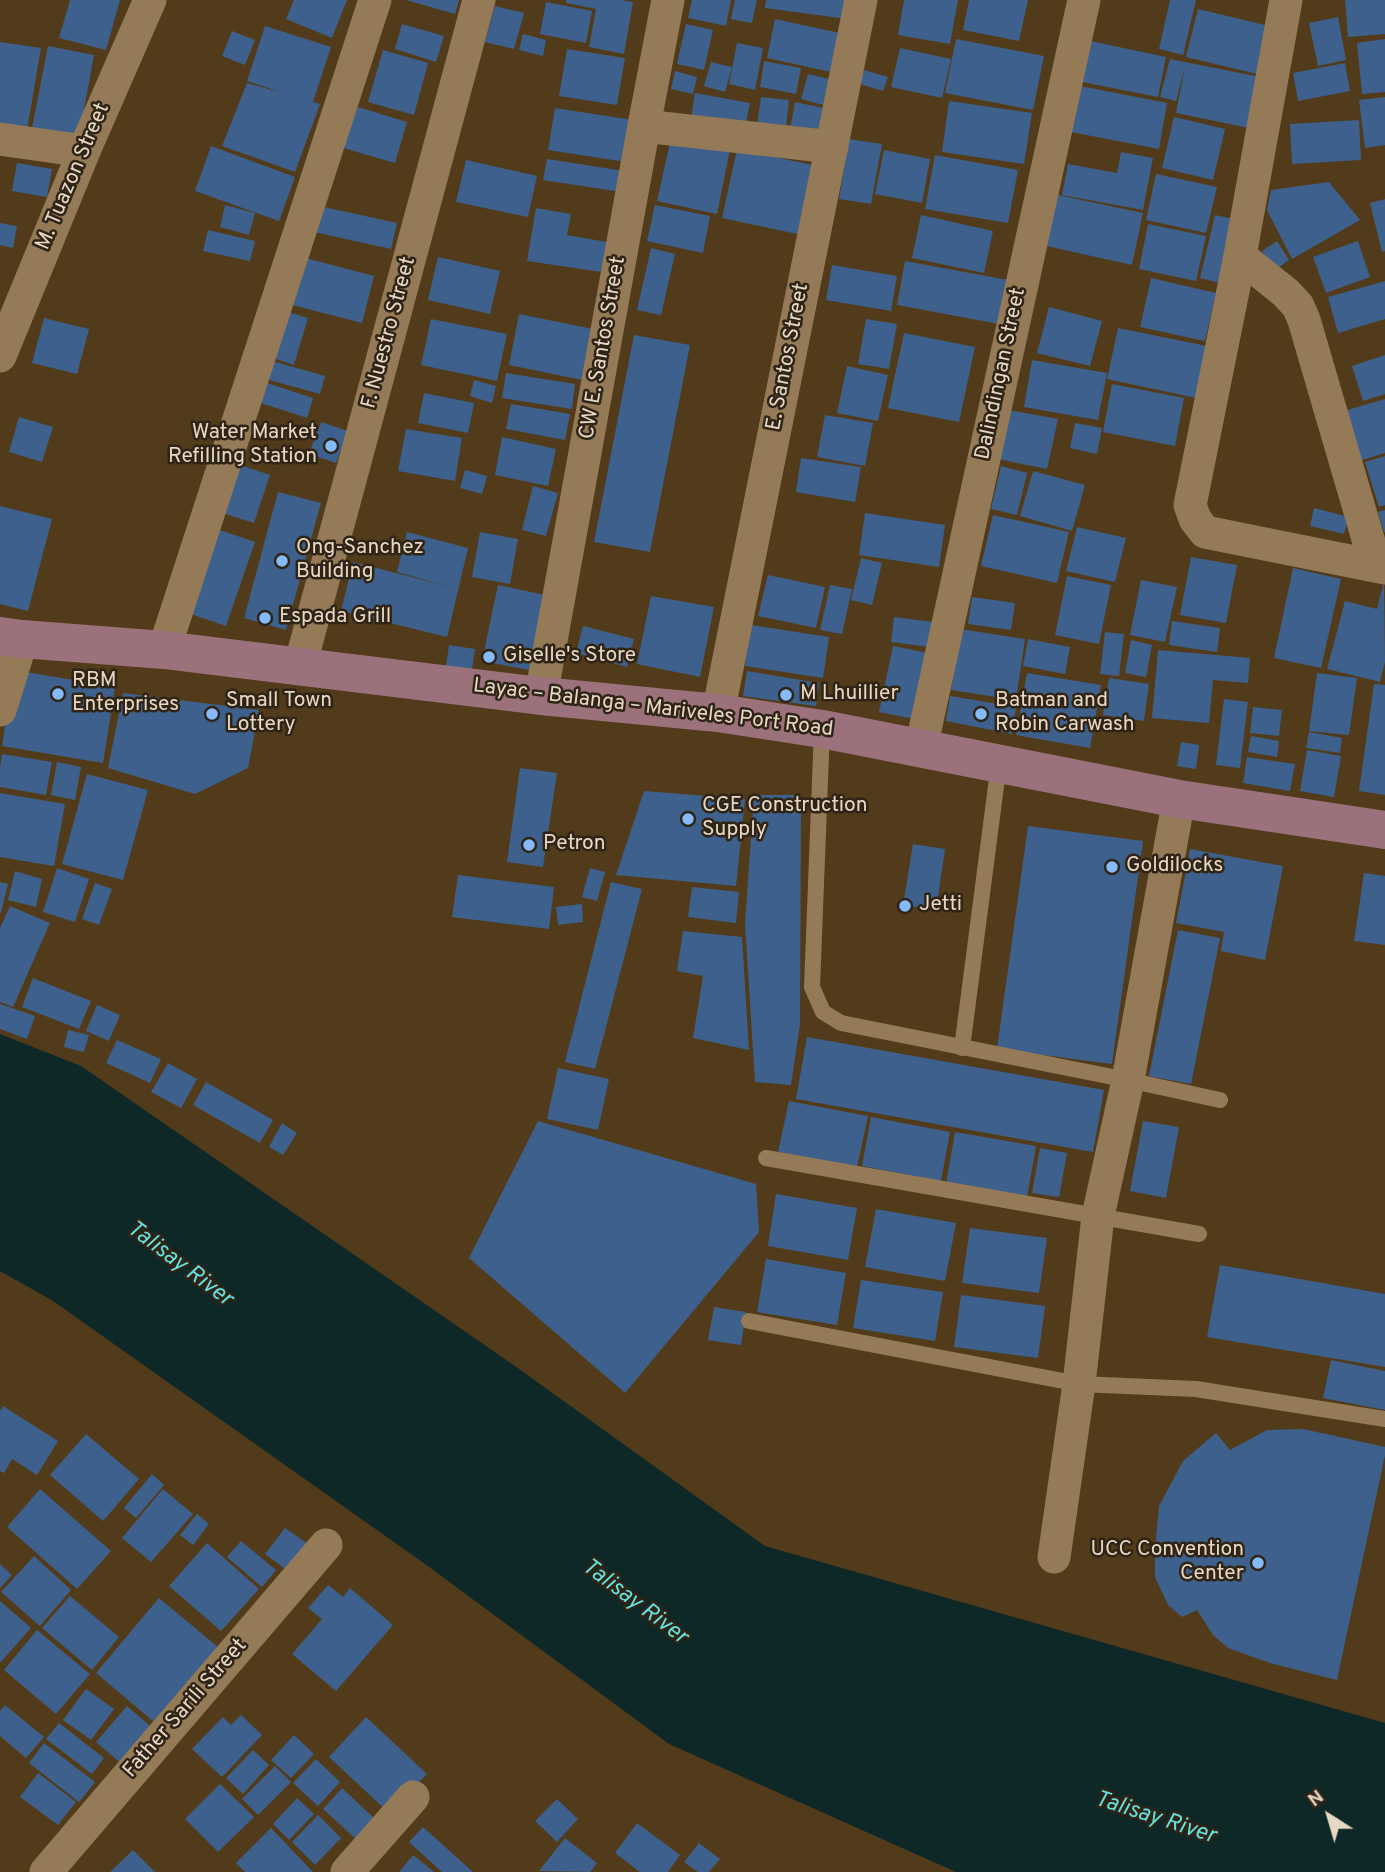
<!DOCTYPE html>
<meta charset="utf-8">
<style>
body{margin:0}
#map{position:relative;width:1385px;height:1872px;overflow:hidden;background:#523b1a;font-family:Overpass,sans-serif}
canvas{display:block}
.north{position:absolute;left:1294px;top:1781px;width:70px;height:70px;-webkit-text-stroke:5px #2f2416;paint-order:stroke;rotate:323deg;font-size:19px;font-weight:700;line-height:28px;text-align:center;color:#e6d8c5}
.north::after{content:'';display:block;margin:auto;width:24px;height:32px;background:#e6d8c5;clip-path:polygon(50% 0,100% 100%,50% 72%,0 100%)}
</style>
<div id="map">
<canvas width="1385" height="1872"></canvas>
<div class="north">N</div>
</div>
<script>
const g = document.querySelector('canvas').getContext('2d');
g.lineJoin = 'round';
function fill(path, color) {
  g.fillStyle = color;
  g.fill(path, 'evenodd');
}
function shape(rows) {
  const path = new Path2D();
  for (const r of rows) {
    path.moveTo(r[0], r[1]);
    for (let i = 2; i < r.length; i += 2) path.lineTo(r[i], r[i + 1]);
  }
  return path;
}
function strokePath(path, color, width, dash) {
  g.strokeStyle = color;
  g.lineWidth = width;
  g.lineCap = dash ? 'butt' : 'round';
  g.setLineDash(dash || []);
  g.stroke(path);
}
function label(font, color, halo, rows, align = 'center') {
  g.font = font + ' Overpass,sans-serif';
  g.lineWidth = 5;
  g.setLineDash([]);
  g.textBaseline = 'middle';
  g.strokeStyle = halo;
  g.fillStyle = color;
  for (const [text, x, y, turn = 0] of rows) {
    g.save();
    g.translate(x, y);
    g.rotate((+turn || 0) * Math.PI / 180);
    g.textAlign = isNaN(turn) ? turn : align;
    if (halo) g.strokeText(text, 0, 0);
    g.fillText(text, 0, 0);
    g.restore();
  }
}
const water = shape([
 [0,1034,81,1066,515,1366,765,1546,1385,1723,1385,1872,956,1872,669,1744,425,1564,53,1301,0,1271]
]);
const building = shape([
 [70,0,120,0,106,50,59,38],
 [294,0,347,0,332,38,286,19],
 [406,0,459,0,455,14],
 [566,0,621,0,633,2,624,54,589,47,596,9,566,3],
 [692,0,731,0,726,26,688,18],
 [735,0,757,0,752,23,731,19],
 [766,0,850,0,847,19,765,8],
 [904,0,958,0,950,44,898,35],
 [969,0,1028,0,1019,41,963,30],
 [1170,0,1196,0,1183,55,1159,49],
 [1345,0,1385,0,1385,34,1348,37],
 [546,2,592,11,586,43,540,34],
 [495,6,524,13,514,49,485,42],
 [1198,9,1273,27,1261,75,1186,57],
 [1338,17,1346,60,1318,66,1309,23],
 [775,19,840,33,831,72,767,58],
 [402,24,444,36,436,62,395,49],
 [686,24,713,30,704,70,677,64],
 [265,26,331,47,313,102,320,104,295,172,222,146,247,83,283,93,247,81],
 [232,31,255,40,245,65,222,56],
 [523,34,546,40,543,56,519,50],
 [956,39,1044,56,1033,110,945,93],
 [1385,39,1385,92,1362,94,1357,43],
 [1086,40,1166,57,1158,97,1077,81],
 [0,42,41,48,26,136,0,132],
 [737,43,763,48,755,90,729,84],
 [48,46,94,55,78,142,31,133],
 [900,48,951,59,942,98,891,87],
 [567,49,625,58,617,105,559,96],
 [383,50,428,63,414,115,368,102],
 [1170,59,1260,77,1249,128,1176,113,1185,66,1176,101,1160,97],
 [764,61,801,68,796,94,760,87],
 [711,62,732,67,725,92,704,86],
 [1345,63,1350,91,1298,101,1293,73],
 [864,70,888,77,883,91,860,84],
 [675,71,697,77,693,94,671,89],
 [808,74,834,80,827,106,801,99],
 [1080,86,1167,103,1159,149,1071,132],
 [695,93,750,103,745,128,691,118],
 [761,97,789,100,786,129,757,126],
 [1385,97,1385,145,1365,148,1359,100],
 [949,101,1032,113,1024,164,942,152],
 [795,102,828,109,823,135,790,129],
 [345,103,407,122,395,163,333,145],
 [555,108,633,120,626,162,548,150],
 [1174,117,1225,129,1213,180,1162,168],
 [1359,120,1361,160,1292,164,1290,124],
 [671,138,730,150,717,214,657,201],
 [849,139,882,144,871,204,839,199],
 [211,146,295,177,279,221,195,191],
 [737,149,817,166,802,235,722,218],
 [884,150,930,159,922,203,875,194],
 [1121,152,1153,158,1143,210,1062,195,1068,164,1117,173],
 [935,155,1018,170,1008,223,925,209],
 [547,159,624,171,621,192,543,180],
 [466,160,537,176,528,217,456,202],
 [17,163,52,169,47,197,12,191],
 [1156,174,1217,187,1206,233,1146,220],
 [1329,182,1360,220,1292,259,1267,210,1271,190],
 [1053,194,1143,213,1132,265,1042,245],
 [1385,199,1385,251,1382,252,1370,203],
 [310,204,397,223,391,249,305,230],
 [225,205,255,213,249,235,220,227],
 [655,205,710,216,703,253,647,241],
 [536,208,571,214,567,235,607,242,602,272,527,261],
 [921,215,993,231,984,273,912,258],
 [1215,215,1234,219,1220,283,1200,278],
 [0,223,17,226,13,248,0,245],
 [1148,224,1206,236,1196,281,1139,269],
 [208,230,255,241,250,261,203,251],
 [1277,241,1289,260,1275,270,1262,251],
 [1358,241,1370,277,1326,293,1313,257],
 [651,248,675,254,661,315,637,310],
 [294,255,374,276,362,323,281,302],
 [438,257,500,271,490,314,428,300],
 [905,261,1008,280,999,324,897,305],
 [832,265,897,276,891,311,826,300],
 [1151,278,1216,293,1205,341,1140,327],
 [1385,281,1385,319,1338,333,1328,297],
 [1049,307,1102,321,1090,366,1037,353],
 [278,309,308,318,294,365,264,355],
 [519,314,598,330,587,381,509,365],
 [44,318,89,329,77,374,32,363],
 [431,319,507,334,497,381,421,365],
 [866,319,897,324,889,369,858,364],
 [1118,328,1207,346,1196,398,1107,379],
 [904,333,975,347,959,422,888,408],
 [634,335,690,345,650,552,594,542],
 [1385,355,1385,394,1363,401,1352,366],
 [261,358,325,376,320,394,266,379],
 [1032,360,1107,373,1098,420,1024,407],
 [847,366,888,375,878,421,837,413],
 [506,373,575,384,572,409,502,398],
 [474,380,496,386,492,403,470,396],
 [267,383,313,398,307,418,261,403],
 [1112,384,1184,398,1175,446,1103,432],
 [424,393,474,403,468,433,418,423],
 [1385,399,1385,453,1359,461,1344,411],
 [511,404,570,414,565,440,506,429],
 [1008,410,1058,419,1047,469,998,459],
 [825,415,873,423,865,466,817,457],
 [19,417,53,427,42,462,9,452],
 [321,422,348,431,336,463,309,454],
 [1075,423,1102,428,1097,454,1070,448],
 [406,429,462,438,455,481,398,471],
 [502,437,556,449,548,486,495,475],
 [1385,456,1385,505,1379,507,1365,462],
 [801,458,861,467,855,502,796,492],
 [229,461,270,475,254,523,213,510],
 [1001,466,1027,473,1017,515,991,509],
 [465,470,487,476,482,494,460,488],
 [1033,471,1085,485,1072,531,1020,516],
 [533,486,558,493,546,536,522,530],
 [278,492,321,503,286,630,244,618],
 [0,506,52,519,28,611,0,604],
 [1314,508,1349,517,1344,534,1310,526],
 [1385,510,1385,532,1384,532,1378,512],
 [865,513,945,525,939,567,859,555],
 [993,515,1069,532,1057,583,981,566],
 [208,526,255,542,226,626,179,610],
 [1077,527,1126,538,1115,582,1066,571],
 [407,532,468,548,447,637,341,611,353,562,451,587,397,572],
 [480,532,518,539,510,584,472,577],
 [1191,557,1237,565,1226,623,1180,615],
 [861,558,882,563,872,605,851,600],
 [1293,568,1341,579,1321,668,1274,658],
 [768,575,825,587,816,628,758,616],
 [1067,576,1111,585,1099,644,1055,635],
 [1141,580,1177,587,1165,642,1130,635],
 [1384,582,1385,662,1380,682,1327,669,1345,601,1377,609],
 [498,585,545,595,529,670,482,661],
 [830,585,852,589,842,634,820,630],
 [651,596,714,607,700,677,637,664],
 [972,597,1015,603,1011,630,968,624],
 [894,617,941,623,937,648,891,642],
 [1172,621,1220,628,1217,652,1169,645],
 [751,625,829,637,823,678,745,666],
 [583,626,634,639,627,667,576,653],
 [960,629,1025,639,1016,700,951,690],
 [1105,632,1124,634,1119,676,1100,674],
 [1028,639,1070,647,1065,674,1023,666],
 [1131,640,1152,645,1146,677,1125,673],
 [449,645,475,649,471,676,445,673],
 [893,646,938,655,924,721,879,712],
 [1158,650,1250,658,1248,683,1213,680,1209,723,1152,718],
 [14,670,115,687,103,763,2,746],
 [747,671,819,683,816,706,743,696],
 [1027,673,1101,685,1090,748,1016,735],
 [1317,673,1357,678,1349,735,1309,731],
 [1109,678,1149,684,1144,721,1103,715],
 [1374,684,1385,685,1385,795,1359,791],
 [123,693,259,710,248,768,195,794,108,768],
 [950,696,1016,707,1012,734,946,721],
 [1224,699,1248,702,1240,768,1216,765],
 [1253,707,1282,710,1279,736,1250,733],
 [1309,732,1342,738,1340,753,1306,748],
 [1251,736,1279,741,1277,757,1248,752],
 [1181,742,1199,745,1196,769,1177,766],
 [1307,750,1341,756,1334,797,1300,791],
 [2,754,52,762,46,795,0,787,0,768],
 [1247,757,1295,764,1290,791,1243,783],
 [57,762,81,767,75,800,51,795],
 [520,768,557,773,543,867,507,862],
 [87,774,148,790,123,880,62,864],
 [644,791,745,799,736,886,616,875],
 [0,793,65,804,54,866,0,857],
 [754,795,801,795,800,1024,791,1085,755,1082,745,924],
 [1028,826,1143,841,1112,1064,997,1049],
 [913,844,945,849,936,910,903,905],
 [1190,849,1283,866,1265,960,1221,951,1224,932,1176,923],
 [57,868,89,879,75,922,43,912],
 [590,868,605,872,597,901,582,897],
 [15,871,42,879,36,907,8,900],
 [1364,873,1385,876,1385,945,1354,941],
 [458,875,554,887,549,929,452,917],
 [0,882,8,884,1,913,0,913],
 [611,882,642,889,595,1069,565,1062],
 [95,883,112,889,99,925,82,919],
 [692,887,739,892,736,923,688,917],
 [582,904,583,922,558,925,556,907],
 [10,906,50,923,13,1007,0,1002,0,928],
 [1178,930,1220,938,1191,1084,1149,1076],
 [683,931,742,937,749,1050,693,1038,703,976,677,971],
 [33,978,91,1001,79,1029,22,1007],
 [0,1004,35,1016,27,1039,0,1029],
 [97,1005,120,1015,109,1041,86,1031],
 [68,1030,89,1035,84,1052,64,1047],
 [807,1037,1104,1090,1093,1152,796,1099],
 [117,1040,161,1059,150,1083,106,1063],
 [168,1063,197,1079,181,1108,151,1092],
 [558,1068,609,1079,598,1130,547,1119],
 [206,1082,273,1120,260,1143,193,1105],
 [789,1101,868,1116,857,1167,778,1152],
 [871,1117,950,1132,941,1181,862,1166],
 [538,1121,756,1184,759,1232,625,1393,469,1258],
 [1143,1121,1179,1127,1166,1198,1130,1191],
 [282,1123,297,1133,283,1155,269,1147],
 [955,1132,1036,1146,1027,1197,946,1184],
 [1040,1148,1067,1153,1059,1197,1032,1193],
 [776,1194,857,1208,848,1260,768,1246],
 [876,1209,956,1223,945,1281,865,1267],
 [970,1228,1047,1238,1039,1293,962,1283],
 [766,1259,846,1273,837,1325,757,1312],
 [1220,1265,1385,1294,1385,1367,1207,1337],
 [861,1280,943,1292,935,1341,853,1328],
 [961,1295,1045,1306,1038,1358,954,1347],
 [714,1307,746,1312,741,1345,708,1340],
 [1331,1360,1385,1371,1385,1410,1323,1398],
 [3,1406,58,1441,37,1475,12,1459,4,1473,0,1471,0,1411],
 [1303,1429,1385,1447,1385,1455,1337,1680,1270,1663,1228,1648,1213,1635,1197,1610,1182,1617,1168,1605,1155,1577,1155,1549,1159,1506,1183,1461,1216,1433,1230,1450,1267,1430],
 [86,1434,139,1479,103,1521,50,1475],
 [152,1474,164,1485,136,1518,124,1508],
 [40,1489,111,1551,77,1589,7,1527],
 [163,1489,193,1514,151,1562,122,1538],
 [197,1514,209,1524,193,1545,180,1535],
 [285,1528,312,1547,292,1574,265,1554],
 [241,1541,276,1570,262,1587,227,1557],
 [207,1543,259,1589,221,1631,169,1586],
 [34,1556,71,1590,40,1626,1,1592],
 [0,1564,12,1575,0,1588],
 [328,1585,343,1597,350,1588,393,1625,336,1691,292,1654,322,1619,308,1608],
 [70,1596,119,1637,92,1670,42,1628],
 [159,1598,224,1652,160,1727,96,1673],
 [0,1601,31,1628,0,1663],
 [37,1630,90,1674,56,1714,4,1670],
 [86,1689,114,1709,91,1740,63,1720],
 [5,1705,44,1737,26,1758,0,1736,0,1711],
 [127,1706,155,1730,124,1766,96,1742],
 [241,1715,262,1735,222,1777,192,1749,223,1717,231,1725],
 [366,1717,427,1774,389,1813,329,1757],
 [59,1723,104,1758,92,1774,46,1739],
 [294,1735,314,1754,291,1778,271,1760],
 [44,1743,95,1782,79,1802,29,1763],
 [253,1750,269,1765,243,1794,226,1778],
 [316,1759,340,1782,318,1806,293,1783],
 [275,1766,291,1782,258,1815,242,1799],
 [38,1773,76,1802,58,1825,20,1797],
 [220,1784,254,1817,218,1852,185,1819],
 [342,1788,377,1821,358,1841,323,1809],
 [297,1798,314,1814,289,1840,273,1824],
 [557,1799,578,1819,557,1842,535,1821],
 [318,1815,341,1838,315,1865,292,1842],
 [637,1823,680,1855,668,1872,640,1872,615,1853],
 [423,1827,473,1872,442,1872,409,1842],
 [271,1828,313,1872,245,1872,236,1863],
 [565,1838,597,1863,590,1872,539,1871],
 [699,1843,720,1859,709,1872,698,1872,684,1862],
 [133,1850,155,1872,110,1872],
 [413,1855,434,1872,399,1872]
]);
const lane = shape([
 [822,729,812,987,823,1012,841,1023,1128,1080,1220,1100],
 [962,1048,999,763],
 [766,1158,1199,1234],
 [749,1321,1079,1384,1196,1389,1385,1419]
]);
const street = shape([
 [1286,0,1240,256,1190,505,1195,519,1205,532,1385,568],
 [644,126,832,147],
 [0,139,84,151],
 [1240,256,1286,293,1298,306,1304,320,1376,566],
 [0,356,84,151,150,0],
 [164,650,375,0],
 [300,666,479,0],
 [541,696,644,126,668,0],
 [0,710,22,639],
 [718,713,861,0],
 [921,748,1084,0],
 [1054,1557,1079,1384,1098,1216,1128,1080,1179,799],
 [46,1872,326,1545],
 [347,1872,413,1797]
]);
const secondary = shape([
 [0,636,22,639,164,650,541,696,718,713,822,729,1179,799,1385,830]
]);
const markers = [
 [331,446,7,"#86bbfb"],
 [282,561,7,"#86bbfb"],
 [265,618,7,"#86bbfb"],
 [489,657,7,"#86bbfb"],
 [58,694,7,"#86bbfb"],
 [786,695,7,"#86bbfb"],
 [212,714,7,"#86bbfb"],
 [981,714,7,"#86bbfb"],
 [688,819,7,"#86bbfb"],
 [529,845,7,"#86bbfb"],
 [1112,867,7,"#86bbfb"],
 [905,906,7,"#86bbfb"],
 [1258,1563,7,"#86bbfb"]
];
const streetNames = [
 ["M. Tuazon Street",74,177,-67],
 ["F. Nuestro Street",390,333,-75],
 ["CW E. Santos Street",604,348,-80],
 ["E. Santos Street",789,357,-79],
 ["Dalindingan Street",1002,374,-78],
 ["Layac – Balanga – Mariveles Port Road",653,709,7],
 ["Father Sarili Street",186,1709,-49]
];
const poiNames = [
 ["Water Market",317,434,"right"],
 ["Refilling Station",317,458,"right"],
 ["Ong-Sanchez",296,549],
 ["Building",296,573],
 ["Espada Grill",279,618],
 ["Giselle's Store",503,657],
 ["RBM",72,682],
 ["Enterprises",72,706],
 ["M Lhuillier",800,695],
 ["Small Town",226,702],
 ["Lottery",226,726],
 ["Batman and",995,702],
 ["Robin Carwash",995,726],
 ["CGE Construction",702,807],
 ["Supply",702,831],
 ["Petron",543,845],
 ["Goldilocks",1126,867],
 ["Jetti",919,906],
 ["UCC Convention",1244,1551,"right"],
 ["Center",1244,1575,"right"]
];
const waterNames = [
 ["Talisay River",179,1265,37],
 ["Talisay River",634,1603,37],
 ["Talisay River",1155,1819,18]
];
fill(water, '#0e2828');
fill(building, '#3d618c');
strokePath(lane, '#947a57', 16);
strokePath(street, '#947a57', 33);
strokePath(secondary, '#9b727c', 38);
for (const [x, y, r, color] of markers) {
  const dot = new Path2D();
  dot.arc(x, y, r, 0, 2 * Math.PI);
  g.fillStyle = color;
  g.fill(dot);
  strokePath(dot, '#2f2416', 2.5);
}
label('21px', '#e6d8c5', '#2f2416', streetNames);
label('21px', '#e6d8c5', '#2f2416', poiNames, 'left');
label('italic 23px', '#63e1df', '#2f2416', waterNames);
</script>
